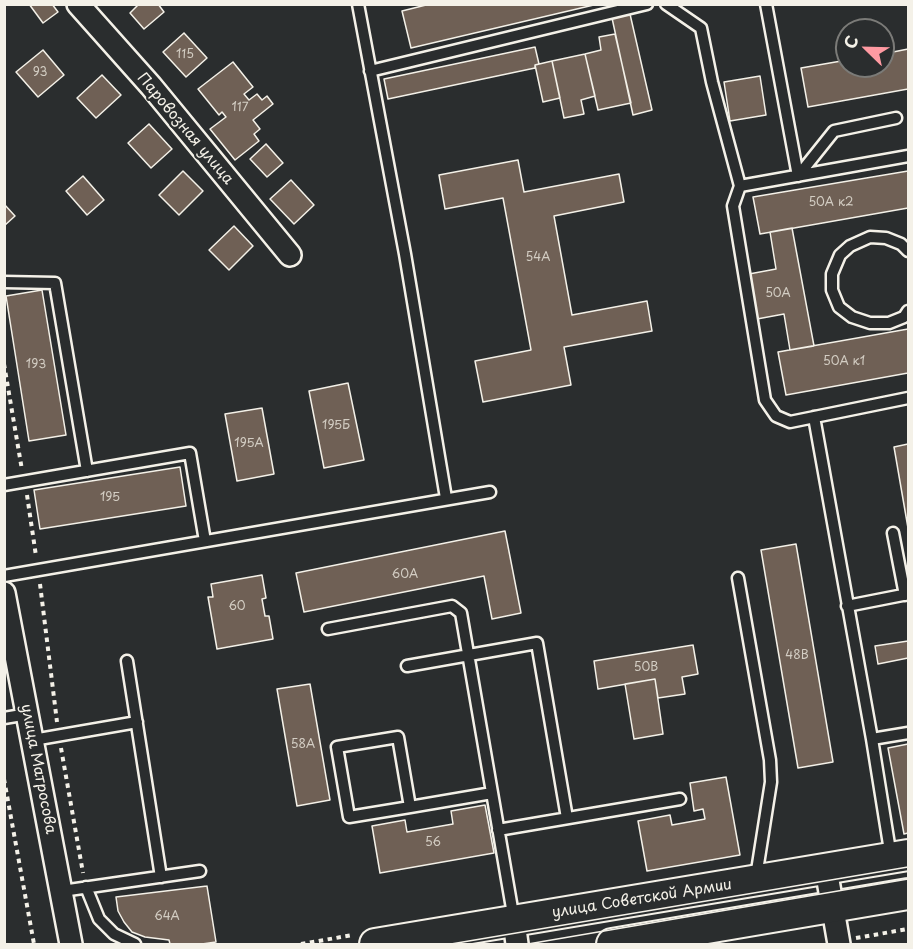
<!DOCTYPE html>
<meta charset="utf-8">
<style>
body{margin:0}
#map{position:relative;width:913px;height:949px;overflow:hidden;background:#2a2d2e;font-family:"Playpen Sans",sans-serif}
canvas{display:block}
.frame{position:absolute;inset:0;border:6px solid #f4f1e8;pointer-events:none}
.north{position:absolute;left:835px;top:18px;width:60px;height:60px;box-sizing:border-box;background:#2a2d2e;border:2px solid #7b7b78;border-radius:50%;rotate:293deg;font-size:16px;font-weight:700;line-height:24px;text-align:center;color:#f4f1e8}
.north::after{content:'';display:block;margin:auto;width:21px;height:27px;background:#ff9aa2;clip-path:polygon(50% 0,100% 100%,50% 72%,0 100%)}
</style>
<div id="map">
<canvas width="913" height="949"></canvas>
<div class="frame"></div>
<div class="north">С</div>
</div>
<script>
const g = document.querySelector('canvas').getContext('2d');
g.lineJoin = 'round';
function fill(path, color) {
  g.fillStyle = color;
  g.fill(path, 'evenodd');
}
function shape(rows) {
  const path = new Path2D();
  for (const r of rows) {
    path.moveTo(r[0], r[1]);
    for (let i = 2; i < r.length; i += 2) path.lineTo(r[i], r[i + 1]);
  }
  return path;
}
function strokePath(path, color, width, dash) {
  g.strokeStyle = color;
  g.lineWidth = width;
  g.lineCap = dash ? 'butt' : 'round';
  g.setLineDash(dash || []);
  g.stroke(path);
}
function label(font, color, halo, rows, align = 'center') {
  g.font = font + ' "Playpen Sans",sans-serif';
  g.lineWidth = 4.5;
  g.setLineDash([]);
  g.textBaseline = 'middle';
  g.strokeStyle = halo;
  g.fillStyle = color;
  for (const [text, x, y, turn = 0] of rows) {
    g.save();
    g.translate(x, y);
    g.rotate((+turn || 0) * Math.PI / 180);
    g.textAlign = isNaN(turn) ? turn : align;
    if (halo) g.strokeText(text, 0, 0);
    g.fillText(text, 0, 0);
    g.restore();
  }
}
const building = shape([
 [29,4,52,4,58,12,43,23,29,4],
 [139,4,158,4,164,12,144,29,130,13,139,4],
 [430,4,598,4,411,48,402,11,430,4],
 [630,14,652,110,633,115,612,18,630,14],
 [184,33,207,58,186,77,163,52,184,33],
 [615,34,631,103,598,110,585,54,601,50,599,37,615,34],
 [535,47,539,64,535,65,535,68,388,99,384,79,535,47],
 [908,49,908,89,808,107,801,68,847,60,847,66,883,66,883,54,908,49],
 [43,50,64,75,38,97,16,72,43,50],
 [585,54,595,96,581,100,584,114,564,118,552,61,585,54],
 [552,61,560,98,543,102,535,65,552,61],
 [233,62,253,87,244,94,249,100,257,94,262,100,267,96,273,104,253,120,260,129,254,134,259,141,235,160,210,129,226,117,222,112,219,115,198,89,233,62],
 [102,75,121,95,96,118,77,98,102,75],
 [760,76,766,115,730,121,724,82,760,76],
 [149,124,172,149,151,168,128,143,149,124],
 [266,144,283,163,267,177,250,159,266,144],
 [518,160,524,192,619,174,624,202,554,216,572,315,647,301,652,331,564,347,571,385,483,402,475,361,531,350,503,198,445,209,439,175,518,160],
 [183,171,203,191,179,215,159,195,183,171],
 [908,171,908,208,760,234,753,197,908,171],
 [83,176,104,200,87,215,66,191,83,176],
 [291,180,314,205,294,224,270,199,291,180],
 [4,204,15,216,4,226,4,204],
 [234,226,253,246,229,270,209,250,234,226],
 [792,228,814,346,790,350,784,314,757,319,749,274,776,269,770,232,792,228],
 [42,290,66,435,29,441,6,296,42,290],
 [908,329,908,373,786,395,778,352,908,329],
 [348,383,364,460,324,468,309,391,348,383],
 [262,408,274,474,237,481,225,414,262,408],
 [908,444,908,528,894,447,908,444],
 [180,467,186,506,40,529,34,490,180,467],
 [505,531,521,613,492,619,484,576,304,612,296,573,505,531],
 [796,544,833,762,798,768,761,550,796,544],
 [262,575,266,598,262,599,265,616,269,616,273,639,217,649,208,597,213,597,211,584,262,575],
 [908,641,908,658,878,664,875,646,908,641],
 [693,645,698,674,682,677,685,694,658,698,655,679,598,689,594,661,693,645],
 [655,679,663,734,634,739,625,684,655,679],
 [310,684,330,800,297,806,277,689,310,684],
 [908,744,908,833,904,834,888,748,908,744],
 [726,777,740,855,647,871,638,821,670,815,672,825,705,819,703,809,694,811,690,783,726,777],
 [485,805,494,853,380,873,372,826,405,820,407,832,453,824,451,811,485,805],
 [207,886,216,942,202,944,170,944,169,940,145,937,132,932,124,922,118,911,116,897,207,886]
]);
const path = shape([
 [4,364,22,470],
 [27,495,36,556],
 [40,584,57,722],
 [61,748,83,873],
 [4,779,34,944],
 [856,938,908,929],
 [301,944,353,935]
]);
const service = shape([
 [358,4,405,254,446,498],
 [666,4,701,28,712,82,740,186],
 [766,4,798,176],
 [370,71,647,4],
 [908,156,740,186,733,206,765,400,776,416,790,422,908,398],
 [798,176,834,131,896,118],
 [908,251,901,244,886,238,870,237,850,246,840,255,832,274,832,290,839,307,852,317,870,323,889,323,904,317,908,311],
 [4,282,55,283,87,471],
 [814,417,872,739,891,857],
 [4,485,190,453,205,541],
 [893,533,905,595],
 [4,576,490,492],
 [738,578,770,760,771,782,756,877],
 [847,606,908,594],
 [328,629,452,606,461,613,514,920],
 [127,661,161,877],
 [407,666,537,643,567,818],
 [4,718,28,714],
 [872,739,908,733],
 [33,740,137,722],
 [410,807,398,737,337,747,349,817,410,807,492,793],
 [498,830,680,799],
 [86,887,99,919,114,934,135,944],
 [62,891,200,871]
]);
const minor = shape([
 [78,4,151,86,290,255],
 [4,593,71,944],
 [826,869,839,944],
 [514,921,517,944]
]);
const secondary = shape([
 [375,944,908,855],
 [612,944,908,894]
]);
const tram = shape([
 [451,944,908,867],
 [528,944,908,879]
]);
const numberNames = [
 ["115",185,55],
 ["93",40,73],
 ["117",240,108],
 ["50А к2",831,203],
 ["54А",538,258],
 ["50А",778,294],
 ["50А к1",844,362],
 ["193",36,365],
 ["195Б",336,426],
 ["195А",249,444],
 ["195",110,498],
 ["60А",405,575],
 ["60",237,607],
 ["48В",797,656],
 ["50В",646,668],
 ["58А",303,745],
 ["56",433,843],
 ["64А",167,917]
];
const streetNames = [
 ["Паровозная улица",185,129,50],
 ["улица Матросова",38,769,79],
 ["улица Советской Армии",642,899,-9]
];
fill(building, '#6f6055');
strokePath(building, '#f4f1e8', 1.5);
strokePath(service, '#f4f1e8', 15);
strokePath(minor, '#f4f1e8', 26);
strokePath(secondary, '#f4f1e8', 34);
strokePath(path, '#f4f1e8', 4, [4.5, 4.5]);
strokePath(service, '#2a2d2e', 10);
strokePath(minor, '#2a2d2e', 21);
strokePath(secondary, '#2a2d2e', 30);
strokePath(tram, '#f4f1e8', 1.5);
label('12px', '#d3cdc3', null, numberNames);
label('15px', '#f4f1e8', '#2a2d2e', streetNames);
</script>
